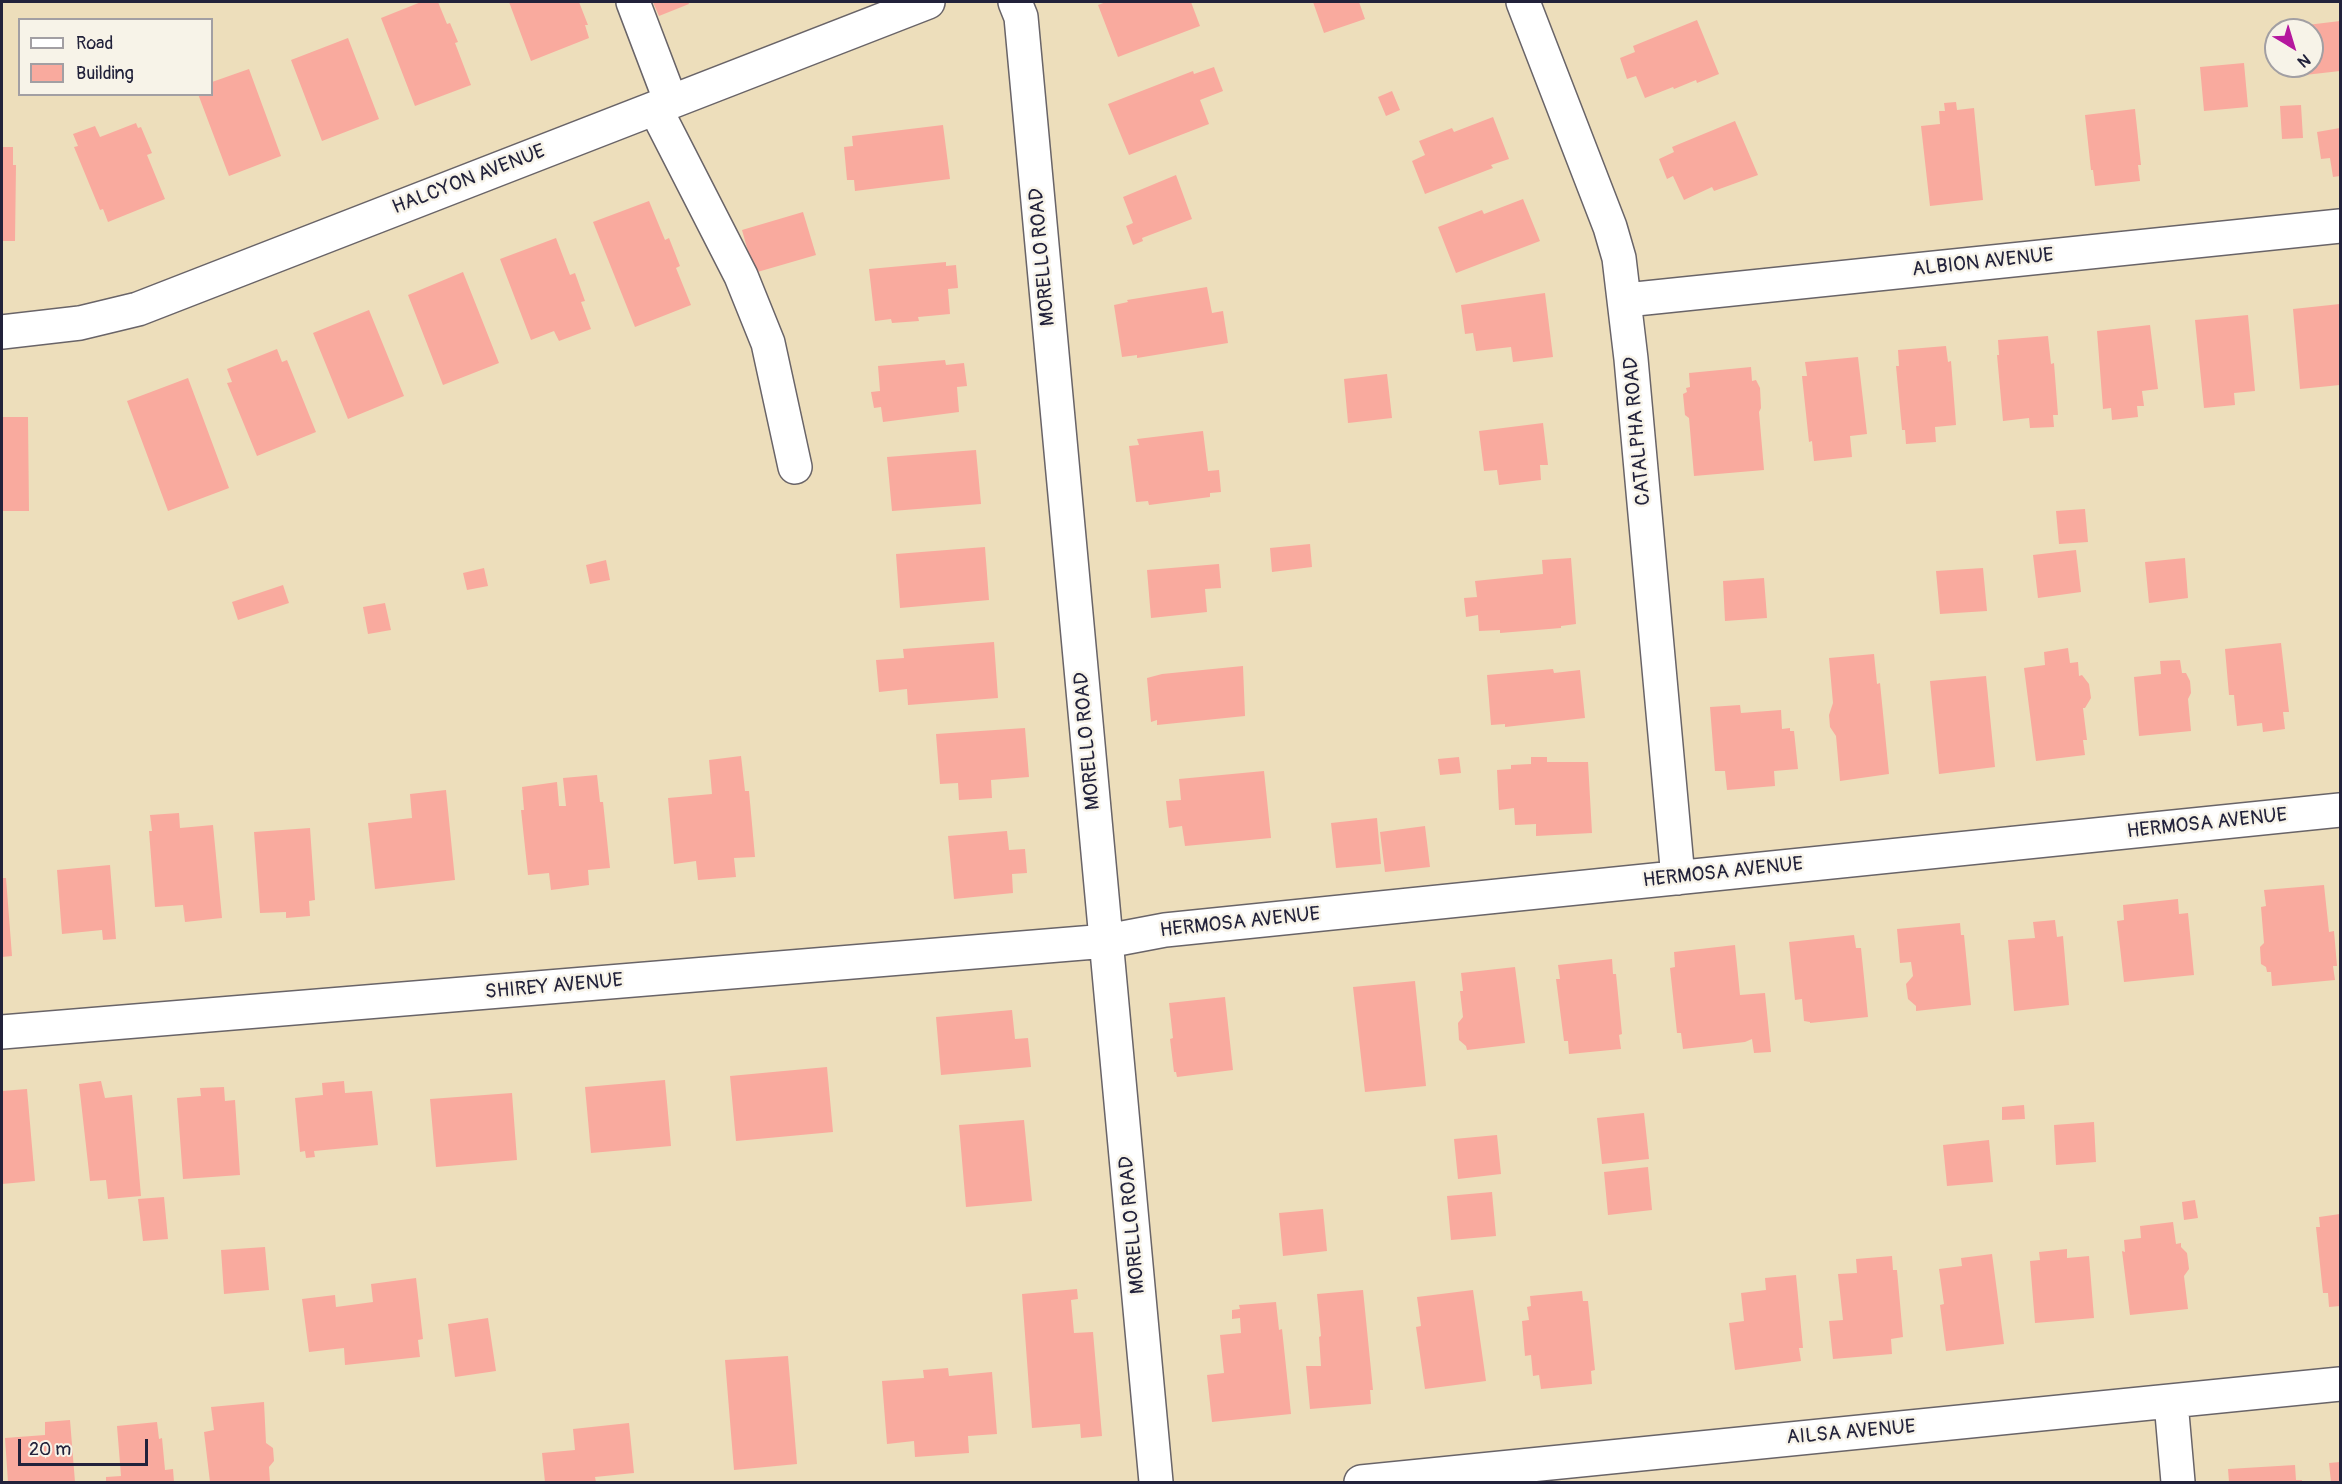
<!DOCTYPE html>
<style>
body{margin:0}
#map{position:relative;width:2342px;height:1484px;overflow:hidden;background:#eddebb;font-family:Pangolin,sans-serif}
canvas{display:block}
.frame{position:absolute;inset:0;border:3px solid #22223b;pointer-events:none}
.legend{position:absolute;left:18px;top:18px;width:195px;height:78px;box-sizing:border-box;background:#f7f3e8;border:2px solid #a29fa3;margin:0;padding:8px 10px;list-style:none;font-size:18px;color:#22223b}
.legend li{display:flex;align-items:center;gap:12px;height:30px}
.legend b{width:30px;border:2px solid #a29fa3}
.north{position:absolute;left:2264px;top:18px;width:60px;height:60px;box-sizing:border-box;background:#f7f3e8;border:2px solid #a29fa3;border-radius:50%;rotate:142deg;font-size:16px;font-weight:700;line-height:24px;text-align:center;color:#22223b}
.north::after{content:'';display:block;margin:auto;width:21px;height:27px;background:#b5179e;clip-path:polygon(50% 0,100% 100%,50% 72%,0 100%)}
.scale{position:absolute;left:18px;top:1439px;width:130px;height:27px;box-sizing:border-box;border:3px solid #22223b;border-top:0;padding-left:8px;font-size:18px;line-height:21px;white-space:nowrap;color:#22223b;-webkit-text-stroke:4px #f7f3e8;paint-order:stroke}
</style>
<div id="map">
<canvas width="2342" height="1484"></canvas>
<div class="frame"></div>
<ul class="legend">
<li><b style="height:8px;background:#fff"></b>Road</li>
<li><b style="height:16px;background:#f9aa9e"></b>Building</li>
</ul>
<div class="north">N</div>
<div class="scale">20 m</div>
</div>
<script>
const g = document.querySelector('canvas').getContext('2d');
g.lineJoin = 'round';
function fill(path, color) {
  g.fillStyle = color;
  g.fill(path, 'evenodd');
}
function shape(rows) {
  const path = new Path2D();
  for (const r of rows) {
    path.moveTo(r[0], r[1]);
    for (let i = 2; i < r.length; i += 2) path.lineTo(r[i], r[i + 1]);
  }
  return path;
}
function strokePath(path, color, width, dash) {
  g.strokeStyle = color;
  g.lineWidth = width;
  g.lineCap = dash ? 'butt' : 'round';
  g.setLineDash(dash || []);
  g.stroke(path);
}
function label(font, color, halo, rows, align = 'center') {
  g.font = font + ' Pangolin,sans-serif';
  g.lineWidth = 5;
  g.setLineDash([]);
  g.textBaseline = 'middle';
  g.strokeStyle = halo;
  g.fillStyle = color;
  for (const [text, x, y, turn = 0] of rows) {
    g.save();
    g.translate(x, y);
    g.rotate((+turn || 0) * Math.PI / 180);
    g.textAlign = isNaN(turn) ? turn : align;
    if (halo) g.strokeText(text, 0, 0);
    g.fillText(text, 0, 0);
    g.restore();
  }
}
const building = shape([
 [421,2,438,2,447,24,450,23,458,42,455,43,471,85,415,106,381,18],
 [509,2,579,2,588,25,585,25,589,38,531,61],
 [653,2,688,2,689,4,659,16],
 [1106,2,1191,2,1200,26,1118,57,1098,5],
 [1313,2,1359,2,1365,19,1324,33],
 [1697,20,1719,74,1697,83,1696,80,1674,89,1673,87,1645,98,1636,76,1627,79,1620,58,1635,52,1633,46],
 [2340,21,2340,71,2305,75,2304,66,2312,66,2312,30,2300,30,2299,26],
 [348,38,379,119,322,141,291,60],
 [2244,63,2248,107,2204,111,2200,67],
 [1214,67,1223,91,1200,100,1209,124,1129,155,1108,104,1193,71,1194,74],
 [249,69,281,156,229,176,198,94,212,94,212,82],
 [1392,91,1400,110,1386,116,1378,97],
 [1956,102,1957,110,1974,108,1983,200,1930,206,1921,126,1940,124,1939,111,1945,111,1944,103],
 [2301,105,2303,138,2282,139,2280,106],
 [2135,109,2141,165,2138,165,2140,181,2095,186,2093,170,2091,170,2085,115],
 [1493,117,1509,159,1491,165,1493,168,1425,194,1412,161,1425,155,1419,141,1452,128,1454,132],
 [1735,121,1758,175,1714,191,1712,187,1684,200,1673,176,1667,179,1659,159,1674,152,1672,147],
 [136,123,138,128,141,127,152,153,147,155,165,199,108,222,103,209,100,210,74,147,78,146,73,134,95,126,100,137],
 [943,125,950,179,855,191,854,180,847,180,844,147,853,146,852,136],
 [2340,128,2340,176,2333,177,2330,158,2321,159,2317,132],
 [2,147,13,147,13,165,16,165,15,241,2,241],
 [1176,175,1192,219,1142,238,1143,241,1133,245,1126,226,1133,223,1123,197],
 [1523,199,1540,241,1456,273,1438,227,1482,210,1484,214],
 [649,201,665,240,669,238,680,266,676,268,691,305,635,327,593,222],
 [803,212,816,255,754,273,742,230],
 [556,238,570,275,575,273,585,301,581,302,591,329,559,341,554,331,531,340,500,259],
 [946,262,946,266,956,265,958,288,948,289,950,314,918,317,919,321,892,323,891,319,875,321,869,269],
 [463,272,499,363,443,385,408,295],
 [1207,287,1212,313,1223,311,1228,343,1137,358,1137,355,1122,357,1114,305,1128,302,1127,300],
 [1545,293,1553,357,1513,362,1511,347,1476,351,1473,333,1465,334,1461,305],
 [2340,304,2340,385,2300,389,2293,309],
 [369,310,404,396,348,419,313,333],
 [2248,315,2255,391,2234,393,2235,405,2204,408,2195,320],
 [2150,325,2158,389,2142,391,2144,406,2137,406,2138,417,2112,420,2111,408,2103,409,2097,331],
 [2048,336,2051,364,2054,363,2058,415,2053,415,2054,427,2030,428,2029,418,2003,421,1997,355,1999,355,1998,340],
 [1946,346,1948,362,1951,361,1956,425,1935,427,1936,442,1906,444,1905,430,1902,430,1896,366,1899,366,1898,350],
 [277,349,282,362,287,360,316,432,257,456,227,383,232,382,227,369],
 [1858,357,1867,434,1850,436,1852,457,1814,461,1812,441,1809,442,1802,376,1807,376,1805,362],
 [945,360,946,365,964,363,967,386,957,387,959,412,883,422,881,407,874,408,871,392,880,391,878,366],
 [1751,367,1752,381,1756,380,1760,388,1761,408,1759,412,1764,470,1694,476,1689,418,1685,415,1683,394,1687,392,1686,388,1690,387,1689,373],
 [1387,374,1392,418,1348,423,1344,379],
 [188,378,229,488,168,511,127,401],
 [2,417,28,417,29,511,2,511],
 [1543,423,1548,465,1540,465,1541,480,1499,485,1497,470,1484,471,1479,431],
 [1203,431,1208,471,1219,470,1221,492,1210,493,1210,497,1149,505,1148,501,1136,502,1129,446,1139,445,1137,439],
 [976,450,981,504,892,511,887,457],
 [2085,509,2088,542,2059,544,2056,511],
 [1310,544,1312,567,1272,572,1270,548],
 [985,547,989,600,900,608,896,554],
 [2076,550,2081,592,2038,598,2033,555],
 [1571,558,1576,624,1561,626,1561,628,1500,633,1500,630,1479,631,1478,615,1466,617,1464,598,1477,597,1475,581,1543,574,1542,560],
 [2185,558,2188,598,2149,603,2145,562],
 [606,560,610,580,590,584,586,565],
 [1219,564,1221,588,1205,589,1207,612,1151,618,1147,570],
 [484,568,488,586,467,590,463,573],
 [1983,568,1987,611,1940,614,1936,571],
 [1764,578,1767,618,1725,621,1723,581],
 [283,585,289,603,238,620,232,602],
 [385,603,391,630,368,634,363,607],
 [994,642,998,698,908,705,907,689,879,692,876,660,904,658,903,649],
 [2281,643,2289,712,2283,712,2285,729,2263,732,2262,723,2237,726,2234,695,2229,695,2225,649],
 [2068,648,2070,663,2078,662,2079,676,2082,675,2089,684,2091,698,2085,708,2083,708,2087,740,2083,740,2085,755,2036,761,2024,668,2045,665,2044,652],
 [1874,654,1877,684,1880,683,1889,774,1840,781,1836,736,1830,727,1829,715,1833,703,1829,658],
 [2180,660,2182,673,2186,673,2190,681,2191,693,2188,699,2191,731,2139,736,2134,677,2161,674,2160,661],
 [1243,666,1245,716,1157,725,1157,720,1151,722,1147,678,1162,674],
 [1553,669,1554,673,1580,670,1585,718,1505,727,1505,724,1491,725,1487,675],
 [1986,676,1995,767,1939,774,1930,681],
 [1740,705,1741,713,1781,710,1782,729,1790,728,1790,731,1794,731,1798,769,1774,771,1775,786,1727,790,1725,771,1715,771,1710,707],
 [1025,728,1029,777,991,780,992,798,959,800,958,783,940,784,936,734],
 [741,756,745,791,749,791,755,857,734,858,736,877,698,880,696,861,674,864,668,798,712,794,709,760],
 [1459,757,1461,773,1440,775,1438,759],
 [1531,757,1547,757,1547,762,1588,762,1592,833,1536,836,1536,824,1515,825,1514,808,1499,810,1497,770,1511,769,1511,765,1531,764],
 [1264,771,1271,838,1185,846,1182,826,1169,828,1166,801,1181,800,1179,779],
 [597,775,600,802,603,802,610,868,588,870,589,885,551,890,549,873,528,875,521,810,524,810,522,787,557,782,559,806,566,806,563,778],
 [446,790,455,880,375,889,368,823,412,818,410,794],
 [179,813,180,828,213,825,222,918,185,922,183,905,155,907,149,831,152,831,150,815],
 [1377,818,1381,864,1336,868,1331,823],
 [1425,826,1430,867,1385,872,1380,832],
 [310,828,315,900,309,901,310,916,286,918,286,912,260,913,254,832],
 [1007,831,1009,850,1025,849,1027,873,1012,874,1013,893,954,899,948,836],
 [110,865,116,939,103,940,102,930,62,934,57,870],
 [2,878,6,878,12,956,2,957],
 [2324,885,2329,932,2334,931,2337,966,2333,966,2335,980,2272,986,2271,972,2267,972,2266,967,2261,964,2260,947,2264,943,2261,907,2266,906,2264,890],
 [2178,899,2179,914,2188,913,2194,975,2124,982,2117,921,2124,920,2123,905],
 [2055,920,2057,937,2063,936,2069,1005,2014,1011,2008,940,2035,938,2033,922],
 [1960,923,1961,935,1964,935,1971,1005,1916,1011,1916,1006,1908,999,1906,984,1913,976,1911,962,1900,963,1897,929],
 [1854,935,1856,948,1861,948,1868,1017,1810,1023,1810,1022,1804,1021,1802,999,1795,1000,1789,942],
 [1735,945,1740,995,1765,993,1771,1052,1754,1053,1752,1039,1745,1042,1683,1049,1681,1033,1677,1033,1670,968,1675,967,1674,952],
 [1612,959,1613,974,1616,974,1622,1034,1619,1035,1621,1049,1569,1054,1568,1041,1564,1041,1556,979,1560,979,1558,965],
 [1515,967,1525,1043,1467,1050,1466,1046,1459,1040,1458,1023,1463,1017,1460,991,1463,991,1461,973],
 [1415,981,1426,1086,1365,1092,1353,987],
 [1225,997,1233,1070,1177,1077,1176,1072,1174,1072,1170,1039,1173,1038,1169,1003],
 [1012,1010,1015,1039,1028,1038,1031,1067,941,1075,936,1017],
 [827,1067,833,1132,736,1141,730,1076],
 [665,1080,671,1146,591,1153,585,1087],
 [101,1081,105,1098,132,1095,141,1196,108,1199,106,1180,90,1181,79,1084],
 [344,1081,345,1093,372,1091,378,1145,314,1151,315,1157,306,1158,305,1151,300,1152,295,1098,323,1095,322,1083],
 [224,1087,225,1101,235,1100,240,1175,183,1179,177,1098,201,1096,200,1088],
 [27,1089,35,1181,2,1184,2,1091],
 [512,1093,517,1160,436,1167,430,1099],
 [2024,1105,2025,1119,2002,1120,2002,1107],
 [1644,1113,1649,1159,1602,1164,1597,1118],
 [1024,1120,1032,1201,966,1207,959,1125],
 [2094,1122,2096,1162,2056,1165,2054,1125],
 [1497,1135,1501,1174,1458,1179,1454,1139],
 [1989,1140,1993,1182,1947,1186,1943,1145],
 [1648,1167,1652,1210,1608,1215,1604,1172],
 [1492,1192,1496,1236,1451,1240,1447,1196],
 [164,1197,168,1239,143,1241,138,1199],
 [2195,1200,2198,1218,2184,1220,2182,1202],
 [1323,1209,1327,1251,1283,1256,1279,1213],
 [2340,1214,2340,1306,2329,1307,2328,1293,2323,1293,2316,1227,2320,1227,2319,1217],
 [2173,1222,2176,1244,2181,1243,2181,1247,2187,1253,2189,1269,2184,1276,2188,1309,2130,1315,2122,1251,2125,1252,2124,1240,2141,1238,2140,1226],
 [265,1247,269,1290,224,1294,221,1250],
 [2067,1249,2067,1258,2089,1256,2094,1318,2035,1323,2030,1261,2040,1260,2039,1252],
 [1992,1254,2004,1344,1946,1351,1940,1305,1944,1304,1939,1269,1962,1266,1961,1258],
 [1892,1256,1893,1270,1897,1270,1903,1337,1891,1339,1892,1354,1833,1359,1829,1321,1843,1320,1838,1274,1857,1273,1856,1259],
 [1796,1275,1803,1348,1799,1348,1801,1361,1735,1370,1729,1323,1744,1321,1741,1293,1766,1290,1765,1278],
 [416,1278,423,1339,418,1340,420,1357,345,1365,344,1348,309,1352,302,1299,335,1295,336,1307,373,1302,371,1284],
 [1077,1289,1078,1299,1071,1300,1074,1333,1093,1332,1102,1436,1081,1438,1080,1424,1032,1428,1022,1294],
 [1363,1290,1373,1390,1370,1390,1371,1404,1310,1409,1306,1366,1321,1366,1319,1337,1321,1336,1317,1294],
 [1473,1290,1486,1381,1425,1389,1416,1327,1421,1326,1417,1297],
 [1582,1291,1583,1301,1588,1301,1595,1370,1591,1371,1592,1384,1541,1389,1539,1375,1533,1376,1531,1355,1525,1356,1522,1321,1529,1320,1527,1307,1531,1306,1530,1296],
 [1276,1302,1279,1330,1282,1329,1291,1414,1212,1422,1207,1375,1224,1373,1220,1335,1241,1333,1240,1318,1232,1319,1232,1310,1240,1309,1239,1305],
 [488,1318,496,1371,455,1377,448,1324],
 [788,1356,797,1464,734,1470,725,1360],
 [948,1368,949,1376,992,1372,997,1434,968,1436,969,1453,915,1457,914,1441,887,1444,882,1381,924,1378,923,1370],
 [264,1402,266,1443,273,1448,274,1461,269,1467,270,1482,210,1482,204,1432,214,1430,211,1407],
 [70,1420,75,1482,8,1482,5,1438,45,1435,45,1422],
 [157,1422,159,1439,162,1438,165,1470,173,1469,174,1482,106,1482,106,1477,121,1476,117,1426],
 [629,1423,634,1473,595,1477,596,1482,545,1482,542,1453,575,1450,573,1429],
 [2340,1462,2340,1482,2331,1482,2329,1463],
 [2295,1465,2296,1480,2302,1480,2302,1482,2229,1482,2228,1469]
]);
const minor = shape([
 [633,2,671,102],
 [1015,2,1021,17,1156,1482],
 [1523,2,1610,227,1619,258,1631,359,1678,878],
 [655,108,741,276,768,343,795,467],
 [1626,300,2340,226],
 [2,332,80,323,138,309,928,2],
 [2,1032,1107,941,1165,930,2340,810],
 [2171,1402,2178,1482],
 [1361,1482,2340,1384]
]);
const streetNames = [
 ["HALCYON AVENUE",469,180,-21],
 ["MORELLO ROAD",1043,257,-95],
 ["ALBION AVENUE",1983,263,-6],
 ["CATALPHA ROAD",1638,431,-95],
 ["MORELLO ROAD",1088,741,-95],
 ["HERMOSA AVENUE",2207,824,-6],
 ["HERMOSA AVENUE",1723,873,-6],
 ["HERMOSA AVENUE",1240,923,-6],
 ["SHIREY AVENUE",554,987,-5],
 ["MORELLO ROAD",1133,1225,-95],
 ["AILSA AVENUE",1851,1433,-5]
];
fill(building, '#f9aa9e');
strokePath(minor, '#696468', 36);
strokePath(minor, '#fff', 33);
label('20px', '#22223b', '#f7f3e8', streetNames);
</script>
